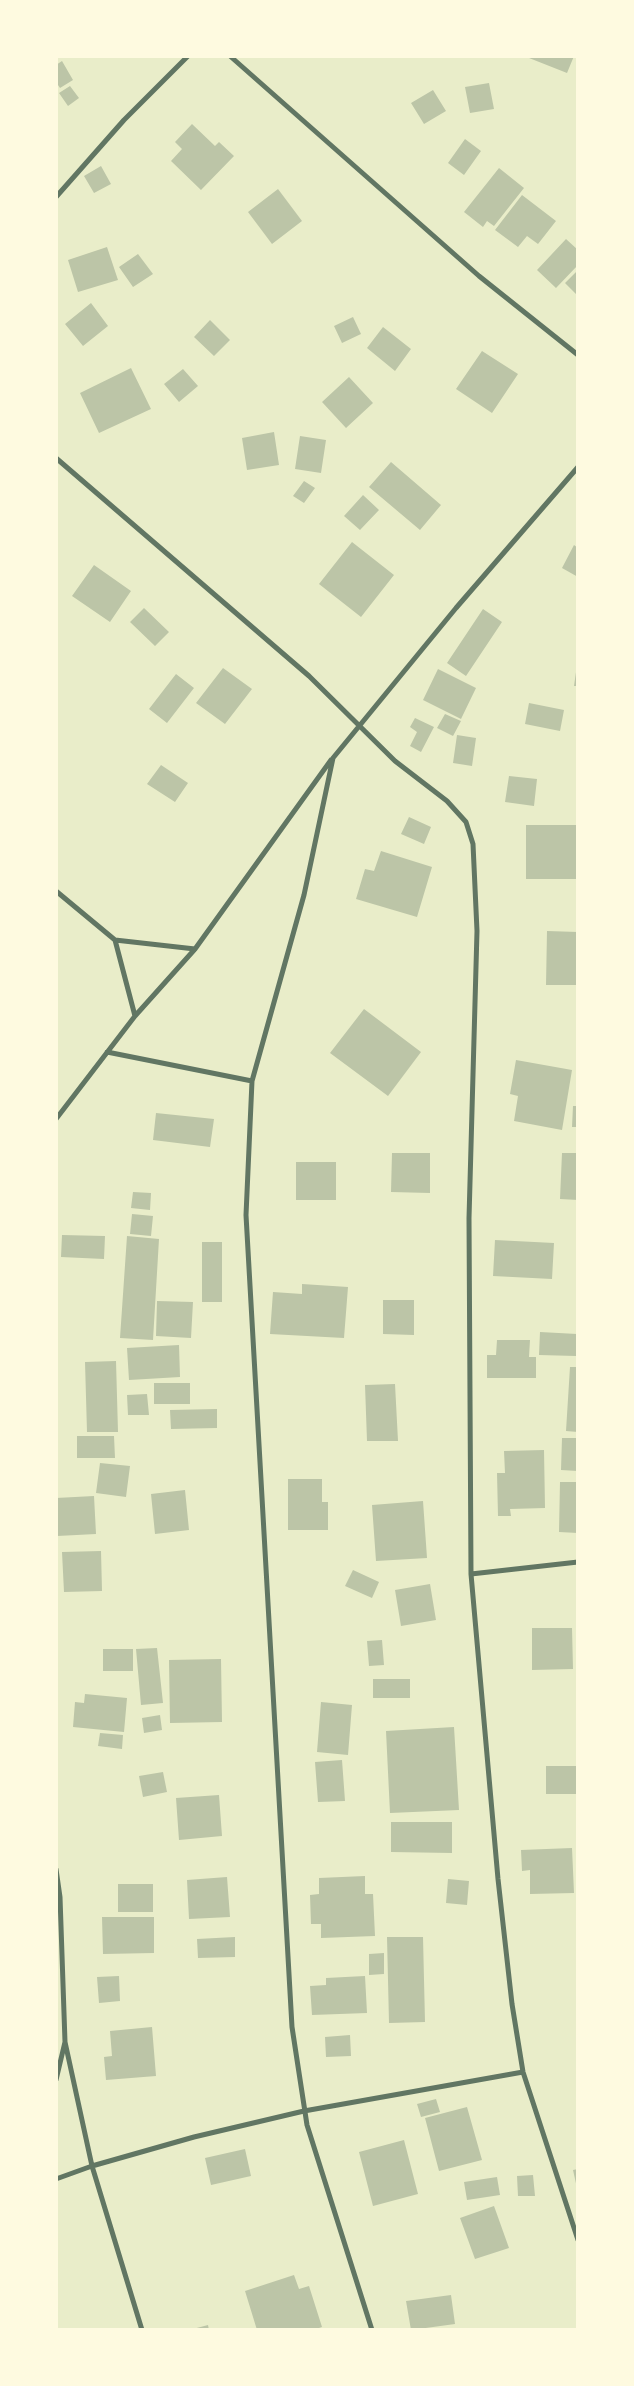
<!DOCTYPE html>
<style>
body{margin:0}
#map{position:relative;width:634px;height:2386px;overflow:hidden;background:#e9edc9;font-family:"Work Sans",sans-serif}
canvas{display:block}
.frame{position:absolute;inset:0;border:58px solid #fefae0;pointer-events:none}
</style>
<div id="map">
<canvas width="634" height="2386"></canvas>
<div class="frame"></div>
</div>
<script>
const g = document.querySelector('canvas').getContext('2d');
g.lineJoin = 'round';
function fill(path, color) {
  g.fillStyle = color;
  g.fill(path, 'evenodd');
}
function shape(rows) {
  const path = new Path2D();
  for (const r of rows) {
    path.moveTo(r[0], r[1]);
    for (let i = 2; i < r.length; i += 2) path.lineTo(r[i], r[i + 1]);
  }
  return path;
}
function strokePath(path, color, width, dash) {
  g.strokeStyle = color;
  g.lineWidth = width;
  g.lineCap = dash ? 'butt' : 'round';
  g.setLineDash(dash || []);
  g.stroke(path);
}
const building = shape([
 [524,56,574,56,567,73],
 [62,61,73,80,60,88,56,82,56,65],
 [489,83,494,109,470,113,465,87],
 [70,86,79,98,68,106,59,93],
 [433,90,446,111,424,124,411,103],
 [192,124,215,146,219,142,234,156,201,190,171,161,182,149,175,142],
 [465,139,481,151,464,175,448,163],
 [101,166,111,184,94,193,84,176],
 [499,168,524,188,494,226,487,221,483,227,464,212],
 [278,189,302,221,272,244,248,212],
 [522,195,556,221,538,244,527,236,518,247,495,230],
 [566,239,578,250,578,265,556,288,537,270],
 [107,247,118,280,78,292,68,260],
 [138,254,153,274,133,287,119,267],
 [578,270,578,296,565,283],
 [91,303,108,326,83,346,65,324],
 [353,317,361,334,342,343,334,326],
 [210,320,230,340,214,356,194,337],
 [383,327,411,349,395,371,367,348],
 [482,351,518,374,492,413,456,389],
 [131,368,151,409,99,433,80,393],
 [183,369,198,386,179,402,164,384],
 [349,377,373,403,346,428,322,402],
 [274,432,279,465,247,470,242,438],
 [300,436,326,440,321,473,295,469],
 [391,462,441,505,420,530,369,487],
 [304,481,315,488,304,503,293,496],
 [363,495,379,510,360,530,344,516],
 [352,542,394,575,361,617,319,584],
 [574,545,578,548,578,577,562,568],
 [94,565,131,591,110,622,72,596],
 [144,608,169,632,155,646,130,622],
 [483,609,502,622,466,676,447,663],
 [577,665,578,665,578,686,574,686],
 [223,668,252,689,225,724,196,703],
 [438,669,476,688,461,719,423,700],
 [176,674,194,688,167,723,149,709],
 [529,703,564,710,560,731,525,724],
 [445,714,461,721,453,736,437,728],
 [415,718,434,727,421,752,410,746,417,732,410,727],
 [457,735,476,738,472,766,453,763],
 [161,765,188,783,175,802,147,784],
 [509,776,537,779,534,806,505,802],
 [409,817,431,827,424,844,401,834],
 [526,825,578,825,578,879,526,879],
 [381,851,432,867,417,917,356,899,365,869,374,871],
 [547,931,578,932,578,985,546,985],
 [364,1009,421,1052,388,1096,330,1053],
 [516,1060,572,1070,562,1130,514,1121,518,1096,510,1094],
 [573,1106,578,1106,578,1127,572,1127],
 [156,1113,214,1119,210,1147,153,1140],
 [392,1153,430,1153,430,1193,391,1192],
 [562,1153,578,1153,578,1200,560,1199],
 [296,1162,336,1162,336,1200,296,1200],
 [133,1192,151,1193,150,1210,131,1208],
 [132,1214,153,1216,151,1236,130,1234],
 [62,1235,105,1236,104,1259,61,1257],
 [127,1236,159,1239,153,1340,120,1338],
 [495,1240,554,1243,552,1279,493,1276],
 [202,1242,222,1242,222,1302,202,1302],
 [302,1284,348,1287,344,1338,270,1334,273,1292,302,1294],
 [383,1300,414,1300,414,1335,383,1334],
 [157,1301,193,1302,191,1338,156,1336],
 [540,1332,577,1334,576,1356,539,1355],
 [497,1340,530,1340,529,1357,536,1357,536,1378,487,1378,487,1355,496,1355],
 [179,1345,180,1377,129,1380,127,1348],
 [116,1361,118,1432,87,1432,85,1362],
 [570,1367,578,1367,578,1432,566,1431],
 [154,1383,190,1383,190,1404,154,1404],
 [395,1384,398,1441,367,1441,365,1385],
 [147,1394,149,1415,128,1415,127,1395],
 [217,1409,217,1428,171,1429,170,1410],
 [77,1436,114,1436,115,1458,77,1458],
 [562,1438,578,1438,578,1471,561,1470],
 [544,1450,545,1508,510,1509,511,1516,498,1516,497,1473,505,1473,504,1451],
 [100,1463,130,1466,126,1497,96,1493],
 [288,1479,322,1479,322,1502,328,1502,328,1530,288,1530],
 [560,1482,578,1482,578,1533,559,1532],
 [185,1490,189,1530,155,1534,151,1494],
 [94,1496,96,1534,57,1536,56,1498],
 [423,1501,427,1558,376,1561,372,1505],
 [101,1551,102,1591,64,1592,62,1552],
 [353,1570,379,1582,372,1598,345,1586],
 [430,1584,436,1620,401,1626,395,1590],
 [532,1628,572,1628,573,1669,532,1670],
 [382,1640,384,1665,369,1666,367,1641],
 [157,1648,163,1703,141,1705,136,1649],
 [103,1649,133,1649,133,1671,103,1671],
 [221,1659,222,1722,170,1723,169,1660],
 [373,1679,410,1679,410,1698,373,1698],
 [85,1694,127,1698,124,1732,73,1727,75,1702,84,1703],
 [321,1702,352,1705,348,1755,317,1752],
 [160,1715,162,1730,144,1733,142,1718],
 [454,1727,459,1810,390,1813,386,1731],
 [100,1733,123,1735,122,1749,98,1746],
 [342,1760,345,1801,318,1802,315,1762],
 [546,1766,578,1766,578,1794,546,1794],
 [163,1772,167,1792,143,1797,139,1776],
 [219,1795,222,1836,179,1840,176,1798],
 [391,1822,452,1822,452,1853,391,1852],
 [572,1848,574,1893,530,1894,530,1870,522,1871,521,1850],
 [365,1876,365,1894,373,1894,375,1936,321,1938,321,1924,311,1924,310,1895,319,1894,319,1878],
 [227,1877,230,1917,189,1919,187,1880],
 [448,1879,469,1881,467,1905,446,1903],
 [118,1884,153,1884,153,1912,118,1912],
 [102,1917,154,1917,154,1953,103,1954],
 [235,1937,235,1957,198,1958,197,1939],
 [387,1937,423,1937,425,2022,389,2023],
 [384,1953,384,1974,369,1975,369,1954],
 [119,1976,120,2001,99,2003,97,1977],
 [365,1976,367,2013,312,2015,310,1986,326,1985,326,1978],
 [152,2027,156,2076,106,2080,104,2057,112,2056,110,2031],
 [350,2035,351,2056,326,2057,325,2037],
 [436,2099,440,2112,421,2117,417,2104],
 [467,2107,482,2160,439,2171,425,2118],
 [404,2140,418,2194,373,2206,359,2152],
 [245,2149,251,2176,211,2185,205,2158],
 [578,2169,578,2188,577,2188,573,2170],
 [533,2175,535,2196,518,2196,517,2176],
 [497,2177,500,2195,467,2200,464,2182],
 [494,2206,509,2248,475,2259,460,2218],
 [294,2275,299,2289,309,2286,322,2327,313,2330,257,2330,245,2291],
 [451,2295,455,2324,411,2330,406,2301],
 [208,2325,209,2330,193,2330,193,2329]
]);
const minor = shape([
 [230,56,479,276,578,355],
 [56,197,124,120,188,56],
 [56,458,309,676,395,761,447,801,466,822,473,844,477,931,469,1218,471,1574,498,1879,512,2004,523,2072,578,2240],
 [56,891,115,940,195,949],
 [115,940,135,1016],
 [107,1052,252,1081],
 [56,1119,135,1016,195,949,331,760],
 [471,1574,578,1562],
 [56,1869,60,1897,65,2042,56,2080],
 [65,2042,92,2166,142,2330],
 [56,2179,92,2166,194,2137,304,2111,523,2072],
 [372,2330,307,2125,292,2027,246,1215,252,1081,304,895,333,758,456,608,578,467]
]);
fill(building, '#bcc5a7');
strokePath(minor, '#617663', 5);
</script>
